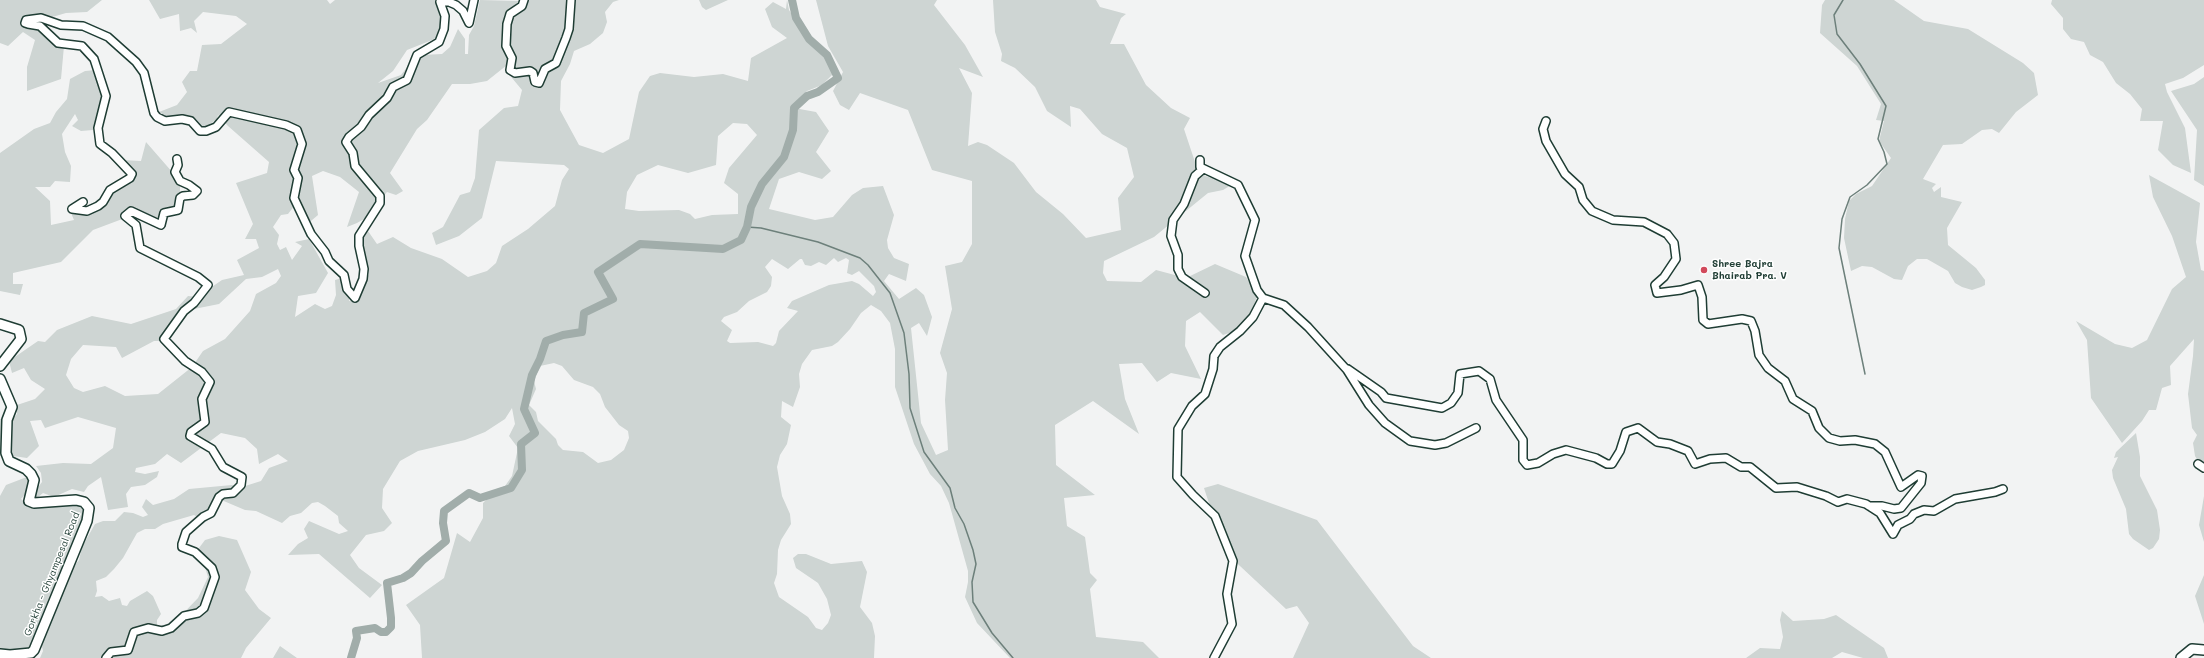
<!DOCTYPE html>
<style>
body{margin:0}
canvas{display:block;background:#f2f3f3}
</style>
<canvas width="2204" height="658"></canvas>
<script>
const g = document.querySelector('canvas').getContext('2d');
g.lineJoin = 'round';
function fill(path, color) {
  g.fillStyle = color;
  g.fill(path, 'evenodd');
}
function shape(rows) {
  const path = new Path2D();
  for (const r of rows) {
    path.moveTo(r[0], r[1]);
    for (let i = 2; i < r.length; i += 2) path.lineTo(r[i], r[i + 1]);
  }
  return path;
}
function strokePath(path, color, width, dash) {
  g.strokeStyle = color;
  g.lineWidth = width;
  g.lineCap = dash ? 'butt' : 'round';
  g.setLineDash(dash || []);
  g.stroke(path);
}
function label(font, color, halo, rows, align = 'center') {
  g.font = font + ' Mali,sans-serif';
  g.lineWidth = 3;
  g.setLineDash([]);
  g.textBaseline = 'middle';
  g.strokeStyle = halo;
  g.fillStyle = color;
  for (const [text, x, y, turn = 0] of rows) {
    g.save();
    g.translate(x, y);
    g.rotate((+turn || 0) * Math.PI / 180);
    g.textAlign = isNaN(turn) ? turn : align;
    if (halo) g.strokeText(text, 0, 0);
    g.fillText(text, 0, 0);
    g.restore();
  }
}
const green = shape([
 [0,0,102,0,87,12,66,13,25,25,47,33,64,46,61,79,27,91,27,67,35,40,23,32,8,46,0,43],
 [149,0,327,0,330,4,335,0,435,0,441,20,437,38,407,50,393,71,378,83,401,75,408,66,422,55,442,54,450,47,458,29,465,39,465,54,468,54,469,35,474,26,480,0,519,1,504,15,503,47,509,59,508,65,514,61,508,45,509,25,512,15,523,10,526,0,619,0,613,2,605,12,607,22,603,33,590,44,574,51,570,64,561,81,560,110,579,145,603,153,629,139,639,92,650,76,660,73,694,77,723,74,748,81,751,58,787,38,772,27,765,9,773,2,786,9,787,0,789,10,808,40,826,55,833,74,822,85,807,91,794,108,816,112,829,131,816,152,831,171,822,179,799,172,779,179,769,209,815,220,833,217,852,195,863,188,883,186,894,215,887,240,888,248,894,258,909,264,906,281,889,274,884,281,899,299,916,288,924,295,932,317,927,336,919,323,911,328,921,423,936,455,948,450,945,400,947,373,940,353,952,309,945,266,962,262,972,244,972,181,932,170,908,110,860,93,849,110,840,105,833,91,843,72,828,46,816,0,937,0,934,5,965,45,983,77,959,68,972,93,968,146,978,142,987,145,1014,163,1036,192,1063,214,1086,238,1121,230,1118,198,1134,177,1127,148,1102,134,1080,109,1070,106,1071,127,1047,111,1035,87,1015,68,1001,61,1002,54,995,32,993,0,1096,0,1100,7,1126,14,1121,18,1110,44,1124,44,1146,85,1171,108,1190,118,1184,129,1195,162,1205,176,1233,184,1223,190,1208,193,1154,237,1104,261,1103,273,1107,281,1141,282,1156,270,1186,278,1215,264,1246,277,1257,296,1250,318,1235,331,1223,335,1200,312,1186,321,1185,346,1201,379,1171,373,1157,382,1142,363,1119,364,1125,399,1139,434,1093,401,1055,425,1056,465,1095,495,1064,498,1067,526,1085,537,1090,573,1097,580,1090,589,1096,637,1143,642,1159,658,1010,658,977,623,965,597,968,582,968,571,949,503,941,486,930,474,914,444,895,387,895,349,890,323,881,311,871,305,861,313,850,329,838,342,832,346,812,350,802,364,799,374,800,387,793,407,782,401,781,417,791,425,787,444,780,455,777,467,782,496,790,514,791,524,781,540,778,550,777,574,774,583,779,597,808,617,816,628,822,630,828,623,831,615,827,599,818,583,796,568,793,558,798,554,806,554,831,564,862,561,867,572,860,607,872,623,875,636,874,658,422,658,420,625,406,605,444,578,457,533,470,542,483,518,483,503,497,489,505,486,512,476,518,448,509,436,515,424,512,408,505,419,485,432,465,440,418,451,400,461,383,489,382,508,392,523,384,531,366,535,350,555,359,568,382,585,370,598,319,554,288,555,298,544,308,538,304,529,309,521,339,534,348,531,339,523,338,516,325,506,318,502,312,503,301,513,290,516,282,523,256,511,245,510,219,499,216,510,206,522,194,515,163,524,155,529,145,529,137,533,123,558,114,569,106,577,96,581,97,591,95,597,102,596,109,601,120,598,122,605,127,606,130,601,147,591,153,596,161,614,157,620,157,627,159,628,170,627,198,598,208,577,199,548,205,540,219,536,237,540,251,572,245,590,259,609,271,618,246,648,241,658,40,658,43,651,40,637,74,566,79,560,82,547,95,524,103,521,115,521,124,512,133,513,143,517,148,515,142,507,146,499,153,505,174,499,189,489,232,485,242,487,261,481,269,468,288,461,278,454,259,464,257,449,245,438,221,433,181,463,167,454,155,464,136,468,135,472,145,474,159,471,157,477,145,485,131,487,126,494,128,507,108,510,101,477,88,486,84,492,72,489,54,497,43,493,32,502,30,498,42,482,41,473,36,466,63,463,91,464,113,448,116,428,78,417,45,428,41,420,30,421,39,446,27,458,13,456,10,452,8,434,9,424,17,414,17,405,35,399,45,389,31,380,24,368,12,373,9,361,38,341,45,342,57,330,92,316,131,324,176,309,188,296,197,297,222,280,244,275,237,260,259,248,256,239,245,239,253,224,236,183,267,173,269,162,228,126,218,115,217,119,204,128,196,119,180,116,163,119,159,112,177,105,187,92,182,82,190,71,197,71,202,45,221,44,247,24,236,16,203,12,194,21,197,33,191,28,180,31,179,14,160,19],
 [507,65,512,78,522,90,518,106,504,108,479,130,475,178,470,192,460,195,443,227,432,233,436,245,459,236,482,218,496,161,564,165,569,169,562,180,555,206,528,229,502,246,496,263,487,271,468,277,442,259,411,248,393,237,377,244,368,231,362,238,369,274,358,299,349,301,349,276,335,280,336,295,332,306,325,309,315,304,295,317,298,296,316,293,328,273,309,239,295,242,302,246,292,260,286,247,280,250,277,244,279,235,273,227,281,215,288,214,295,205,302,213,305,226,318,215,312,176,323,171,340,177,359,192,347,227,357,223,364,219,387,192,396,195,403,191,390,173,417,129,427,120,452,84,470,84,487,81],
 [733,123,747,124,757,135,729,168,724,183,738,194,738,214,712,215,695,219,690,214,679,210,639,211,625,209,627,192,637,175,658,165,688,173,716,165,718,136],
 [834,258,838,262,846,258,849,260,847,273,852,275,859,271,874,286,876,292,873,296,859,284,852,281,829,285,792,301,787,308,798,311,779,331,776,343,773,346,758,342,730,343,727,341,732,330,721,321,724,317,737,312,749,301,767,292,771,286,772,277,765,267,772,259,788,269,800,259,802,259,805,265,811,266,819,262,826,265],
 [278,269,281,276,276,283,256,294,250,311,225,339,203,351,192,367,158,394,125,396,105,386,83,392,74,388,66,375,71,359,83,345,116,347,122,358,154,341,162,341,184,311,219,304,246,279,262,277],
 [554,363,562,366,574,380,593,387,600,394,605,407,619,425,628,431,629,438,624,450,611,460,598,463,583,452,563,450,558,445,556,439,538,421,536,412,529,405,536,389,534,381,540,366],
 [699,0,728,0,706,10,702,7],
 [1825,0,1894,0,1924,21,1968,29,2023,63,2034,73,2038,95,2016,112,1999,133,1992,129,1982,130,1962,144,1943,145,1923,179,1936,184,1932,188,1934,192,1941,187,1941,197,1962,202,1947,228,1948,245,1976,268,1985,280,1985,285,1981,287,1972,290,1962,287,1955,283,1948,271,1927,259,1917,259,1908,266,1902,280,1894,279,1872,267,1862,266,1851,271,1844,238,1845,219,1849,201,1856,194,1872,186,1891,158,1879,141,1884,121,1876,120,1881,104,1857,66,1820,33,1822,5],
 [2052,0,2204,0,2204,65,2183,78,2165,84,2167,92,2185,128,2191,173,2173,165,2158,150,2163,121,2140,121,2142,109,2130,94,2116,83,2103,62,2090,55,2084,42,2071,39,2063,29,2063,18,2051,4],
 [96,70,104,98,93,130,81,131,72,126,78,120,75,114,62,134,65,152,71,166,70,182,55,181,50,187,35,187,50,201,51,225,74,220,71,213,98,206,132,172,122,160,141,161,146,142,180,181,180,198,172,210,164,213,151,221,130,210,125,218,93,230,61,262,13,273,13,284,23,284,20,295,0,291,0,153,34,129,50,123,56,112,67,99,70,79,85,71],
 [2204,77,2204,186,2194,180,2197,130,2171,91,2194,84],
 [2149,175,2200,203,2196,242,2201,270,2204,271,2204,466,2201,466,2195,456,2193,443,2197,435,2192,428,2188,394,2193,356,2194,339,2170,366,2171,385,2162,388,2156,410,2149,410,2142,421,2122,443,2091,398,2087,340,2076,321,2115,344,2132,348,2147,340,2172,289,2186,277,2172,236,2153,197],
 [0,419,4,419,4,455,0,456],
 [2136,433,2140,457,2140,476,2157,510,2160,530,2159,539,2153,548,2149,550,2133,539,2129,534,2126,509,2113,478,2112,470,2118,457,2114,458,2116,452],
 [32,475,29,490,21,499,29,505,68,503,87,506,90,519,35,633,36,653,0,655,0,496,6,485],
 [1218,484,1317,520,1413,646,1431,658,1293,658,1309,623,1297,606,1286,609,1225,552,1204,488],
 [2204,496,2204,542,2199,525],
 [2204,575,2204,624,2195,596],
 [1782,611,1793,621,1824,619,1836,615,1884,648,1888,658,1863,658,1842,652,1832,658,1746,658,1760,648,1780,649,1783,637,1780,620],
 [280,646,297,658,273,658]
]);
const stream = shape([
 [1843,0,1834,15,1837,34,1860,64,1886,106,1878,139,1884,152,1887,164,1867,185,1850,197,1842,219,1839,248,1865,374],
 [747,227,761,228,818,242,860,258,868,265,890,293,904,333,909,374,910,408,924,452,950,488,955,508,964,524,973,550,976,564,972,582,973,602,992,633,1013,658]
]);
const river = shape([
 [351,658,357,638,356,631,375,628,381,632,386,632,391,627,391,618,387,583,403,578,411,573,422,561,446,541,443,523,444,511,469,493,480,498,511,488,522,470,521,444,535,433,524,409,532,375,540,359,546,341,563,335,582,332,584,313,613,299,598,272,640,244,723,249,741,240,747,227,751,207,762,184,784,157,793,130,794,108,807,96,818,92,838,78,827,55,809,39,796,18,792,0]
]);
const minor = shape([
 [524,0,522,6,510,14,507,24,506,46,512,58,510,70,515,73,530,71,533,73,535,82,539,83,545,69,556,63,566,38,569,29,571,0],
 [1546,121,1543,129,1546,141,1565,174,1579,187,1583,200,1592,211,1613,220,1644,222,1667,234,1674,243,1676,259,1664,277,1655,285,1657,293,1681,290,1698,285,1702,297,1703,320,1708,324,1742,319,1751,321,1755,331,1759,355,1768,368,1785,381,1793,399,1812,411,1819,428,1829,438,1840,441,1855,440,1875,444,1885,452,1901,487,1918,475,1922,476,1921,483,1901,508,1894,509,1882,506,1869,506],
 [1200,160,1200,167,1238,185,1255,220,1245,256,1257,290,1263,298,1284,305,1308,327,1347,370,1369,405,1385,423,1410,441,1435,445,1446,443,1476,428],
 [1203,169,1195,176,1184,204,1173,220,1171,236,1178,255,1178,269,1182,277,1205,293],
 [83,202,72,209,87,211,98,206,103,202,110,190,130,178,132,174,112,153,100,144,98,128,106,96,94,59,82,46,58,43,40,26,28,24,25,23,26,20,41,18,61,25,83,26,108,37,136,62,144,73,154,113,157,117,165,121,182,119,191,121,200,131,206,131,216,127,229,112,286,125,297,130,302,144,294,170,298,178,294,198,311,234,325,252,329,261,344,275,347,289,355,298,363,279,364,269,359,246,359,236,380,203,380,196,355,166,353,153,346,142,349,137,361,127,369,115,387,98,393,87,407,80,417,55,439,42,444,29,445,16,440,2,449,2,456,5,463,11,469,23,474,0],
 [1347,370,1348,369,1381,392,1386,398,1442,408,1451,403,1458,393,1460,374,1479,371,1490,379,1496,400,1523,440,1523,460,1527,465,1538,463,1553,454,1566,450,1596,458,1607,464,1612,464,1620,451,1626,432,1638,428,1657,442,1670,444,1688,451,1695,464,1710,459,1726,458,1741,467,1750,467,1776,488,1797,487,1826,496,1838,502,1847,499,1866,504,1880,513,1893,534,1898,525,1910,519,1914,514,1924,510,1934,511,1955,499,1995,492,2003,489],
 [2198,464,2204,468],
 [106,658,111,652,128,650,134,632,148,628,162,631,171,628,184,616,198,613,204,608,215,577,212,568,195,552,182,547,182,544,186,532,203,517,211,513,219,497,223,494,233,493,241,485,242,477,223,467,212,449,190,436,191,432,205,422,202,399,210,382,202,372,185,361,164,339,184,311,194,303,208,285,198,277,140,248,136,225,125,216,131,211,161,225,164,213,178,210,180,198,183,196,193,195,197,191,189,185,180,181,175,172,178,165,177,159],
 [1214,658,1232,624,1227,594,1233,561,1215,516,1193,495,1177,477,1178,429,1192,406,1205,394,1213,369,1214,356,1220,347,1240,331,1253,317,1263,298]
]);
const major = shape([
 [0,324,19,330,21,339,0,366],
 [0,379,12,407,7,420,6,453,9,461,26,469,31,474,34,480,29,501,34,503,76,500,84,502,89,508,87,521,34,650,31,653,10,655,0,654],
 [2181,658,2192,649,2204,650]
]);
const markers = [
 [1704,270,4,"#d1495b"]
];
const poiNames = [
 ["Shree Bajra",1712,264],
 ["Bhairab Pra. V",1712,276]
];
const streetNames = [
 ["Gorkha - Ghyampesal Road",52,574,-68]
];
fill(green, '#ced5d3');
strokePath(stream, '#6d807b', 1.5);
strokePath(river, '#a1adaa', 8);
strokePath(minor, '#1f3d34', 10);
strokePath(major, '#1f3d34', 12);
strokePath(minor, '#fff', 7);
strokePath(major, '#fff', 9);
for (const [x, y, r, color] of markers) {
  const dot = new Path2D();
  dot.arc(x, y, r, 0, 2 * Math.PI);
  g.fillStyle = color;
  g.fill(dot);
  strokePath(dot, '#fff', 1.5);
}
label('bold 10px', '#1f3d34', '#fff', poiNames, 'left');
label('10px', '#1f3d34', '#fff', streetNames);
</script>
